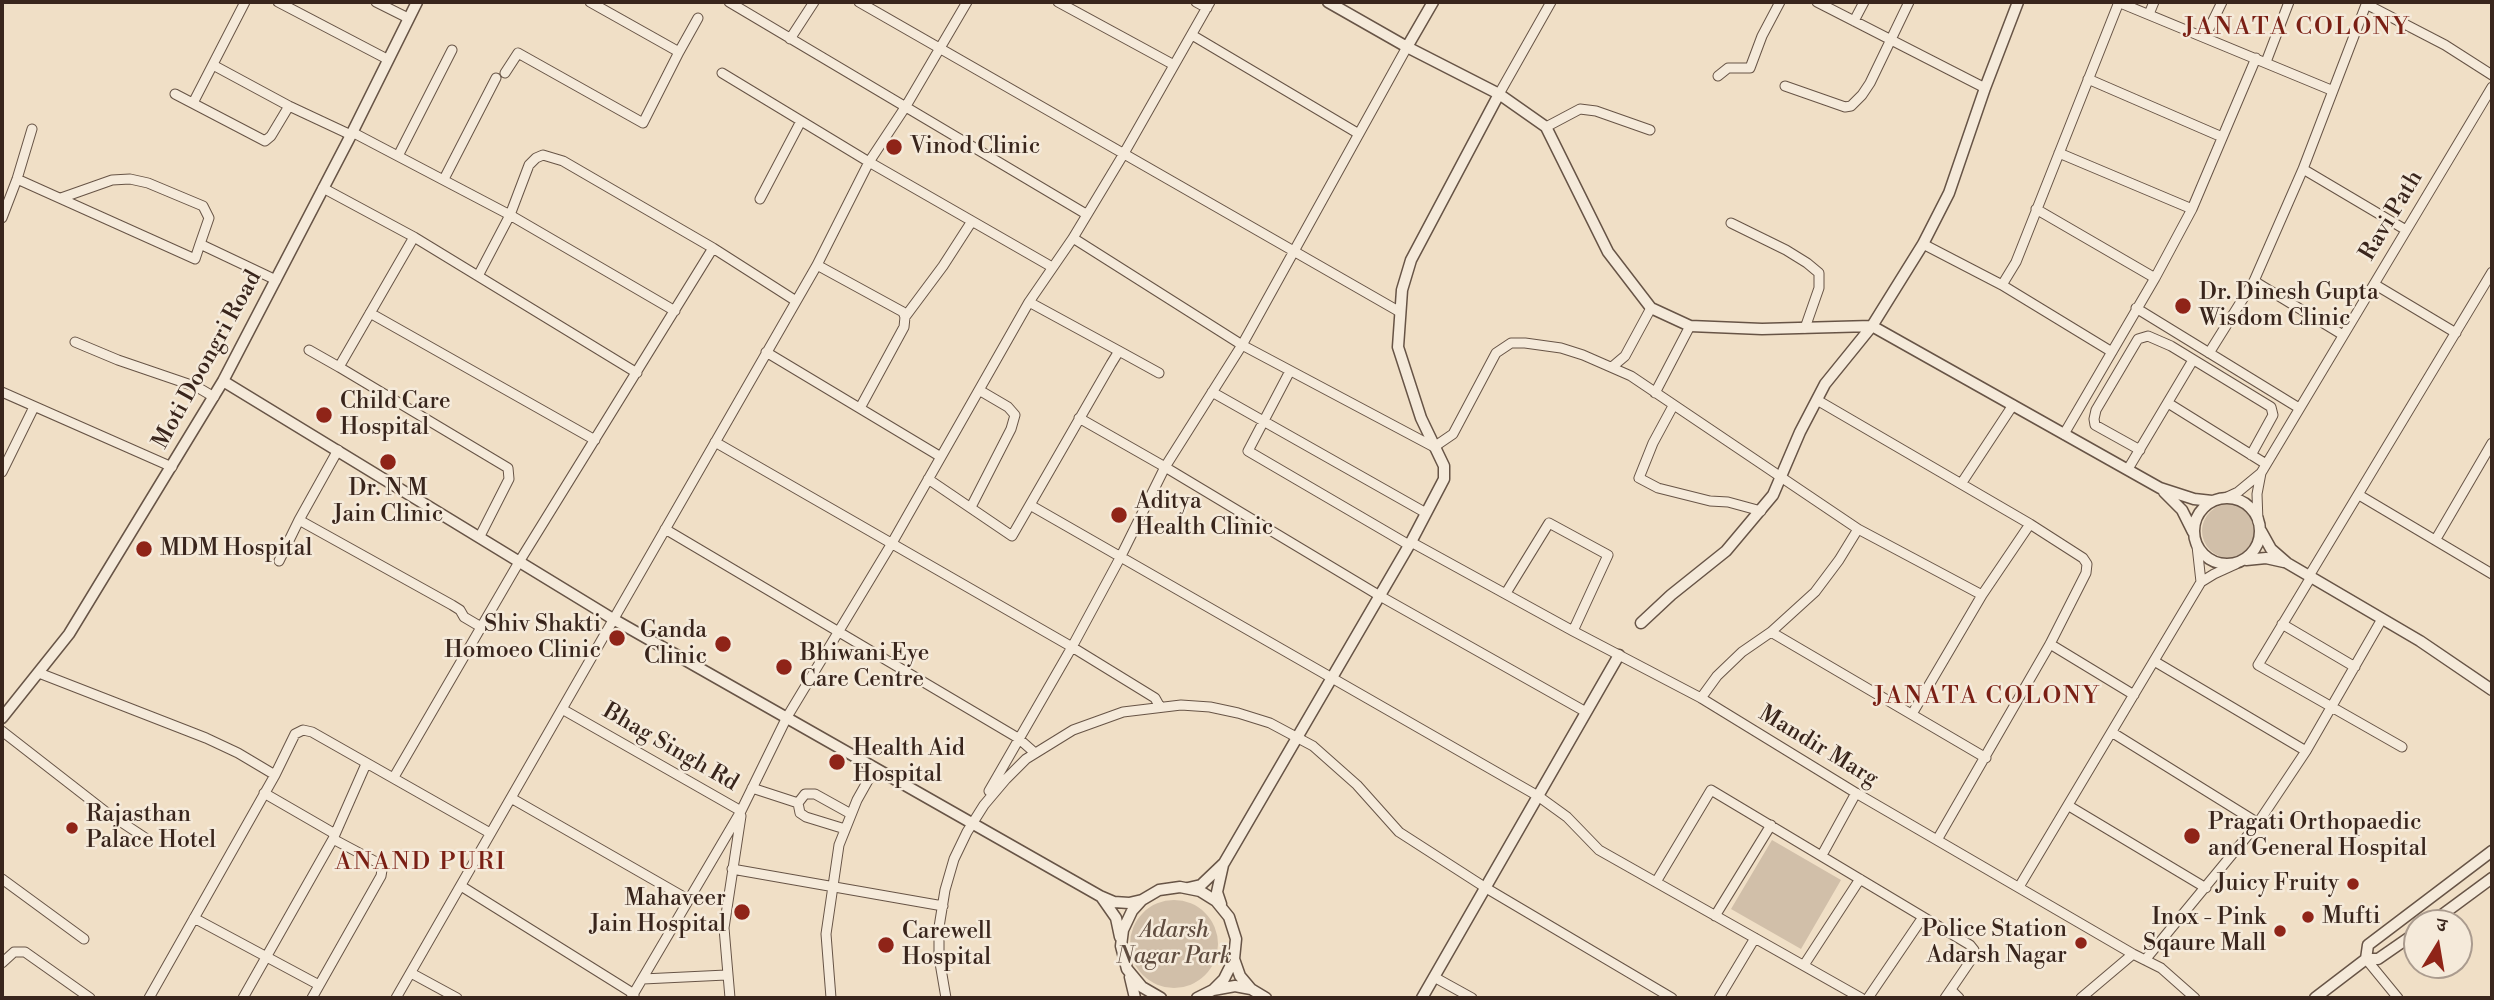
<!DOCTYPE html>
<meta charset="utf-8">
<style>
body{margin:0}
#map{position:relative;width:2494px;height:1000px;overflow:hidden;background:#f0dfc6;font-family:"Libre Bodoni","Noto Serif Devanagari",serif}
canvas{display:block}
.frame{position:absolute;inset:0;border:4px solid #39251c;pointer-events:none}
.north{position:absolute;left:2403px;top:909px;width:70px;height:70px;box-sizing:border-box;background:#f5eada;border:2px solid #aa9b8e;border-radius:50%;rotate:11deg;font-size:19px;font-weight:700;line-height:28px;text-align:center;color:#39251c}
.north::after{content:'';display:block;margin:auto;width:24px;height:32px;background:#8f2418;clip-path:polygon(50% 0,100% 100%,50% 72%,0 100%)}
</style>
<div id="map">
<canvas width="2494" height="1000"></canvas>
<div class="frame"></div>
<div class="north">उ</div>
</div>
<script>
const g = document.querySelector('canvas').getContext('2d');
g.lineJoin = 'round';
function fill(path, color) {
  g.fillStyle = color;
  g.fill(path, 'evenodd');
}
function shape(rows) {
  const path = new Path2D();
  for (const r of rows) {
    if (r.length === 3) {
      path.moveTo(r[0] + r[2], r[1]);
      path.arc(r[0], r[1], r[2], 0, 2 * Math.PI);
      continue;
    }
    path.moveTo(r[0], r[1]);
    for (let i = 2; i < r.length; i += 2) path.lineTo(r[i], r[i + 1]);
  }
  return path;
}
function strokePath(path, color, width, dash) {
  g.strokeStyle = color;
  g.lineWidth = width;
  g.lineCap = dash ? 'butt' : 'round';
  g.setLineDash(dash || []);
  g.stroke(path);
}
function label(font, color, halo, rows, align = 'center') {
  g.font = font + ' "Libre Bodoni",serif';
  g.lineWidth = 5;
  g.setLineDash([]);
  g.textBaseline = 'middle';
  g.strokeStyle = halo;
  g.fillStyle = color;
  for (const [text, x, y, turn = 0] of rows) {
    g.save();
    g.translate(x, y);
    g.rotate((+turn || 0) * Math.PI / 180);
    g.textAlign = isNaN(turn) ? turn : align;
    if (halo) g.strokeText(text, 0, 0);
    g.fillText(text, 0, 0);
    g.restore();
  }
}
const green = shape([
 [2229,531,27],
 [1772,840,1841,880,1801,949,1731,909],
 [1174,944,44]
]);
const minor = shape([
 [278,2,387,59],
 [376,2,408,18],
 [729,2,1086,214],
 [859,2,1400,312],
 [1058,2,1174,65],
 [1196,2,1207,8],
 [1817,2,1985,88],
 [2118,2,2331,90],
 [2366,4,2445,45,2492,75],
 [2149,14,2154,2],
 [1854,21,1864,2],
 [1192,35,1359,134],
 [2205,37,2222,2],
 [790,39,814,2],
 [679,52,698,18],
 [2266,62,2289,2],
 [213,65,289,106,351,135],
 [505,73,518,53,643,123,679,52,590,2],
 [722,73,869,162,1052,267],
 [1718,76,1728,68,1750,68,1762,36,1780,2],
 [2088,79,2222,137],
 [1785,86,1845,107,1851,106,1862,95,1870,83,1909,2],
 [175,94,265,141,271,136,289,106],
 [1499,94,1551,2],
 [193,103,245,2],
 [1546,127,1580,109,1596,111,1650,130],
 [352,132,510,215,675,311],
 [2059,153,2192,209],
 [398,156,452,50],
 [2303,169,2406,230],
 [17,179,195,259,200,244,276,280],
 [444,179,496,78],
 [323,188,414,237,637,373],
 [61,198,112,180,130,179,148,183,203,206,209,218,200,244],
 [760,199,801,121],
 [2036,209,2155,278],
 [2,218,17,179,32,129],
 [1731,223,1786,250,1807,263,1819,273,1819,288,1805,328],
 [414,237,339,367,508,468,509,479,480,536],
 [1073,238,1242,345,1434,447,1453,434,1496,353,1511,343,1525,343,1561,348,1583,355,1631,376,1858,529,1982,595],
 [1923,244,2002,285,2112,352],
 [817,265,903,312,905,317,904,327,860,408],
 [478,276,510,215,529,165,536,158,543,155,563,161,713,248,796,301],
 [2254,281,2343,335],
 [2374,284,2456,333],
 [2002,285,2016,262,2119,2],
 [2136,308,2299,408],
 [370,313,595,440],
 [905,317,943,266,972,221],
 [75,342,118,360,197,387,214,397],
 [309,350,339,367],
 [1119,351,1159,373],
 [766,352,941,457],
 [2209,353,2254,281,2303,169,2367,2],
 [1612,367,1625,356,1651,308],
 [1290,371,1248,451,1409,545],
 [2,392,172,467],
 [1212,392,1426,513],
 [1655,393,1690,326],
 [1817,400,2030,524,2083,558,2087,564,2086,573,2050,644,1937,840],
 [2168,403,2266,464],
 [1673,406,1653,443,1639,478,1658,488,1710,501,1728,502,1761,511],
 [1079,418,1165,467,1380,596,1586,712],
 [2064,434,2155,278,2192,209,2256,58],
 [715,442,1072,647,1155,698,1160,707],
 [338,450,299,520,452,605,460,610,464,617,481,627],
 [2140,450,2095,425,2094,419,2096,410,2138,339,2148,336,2171,346,2271,407,2273,415,2251,455],
 [2128,469,2193,360],
 [2,472,34,407],
 [928,479,1012,536,1111,364,1119,351,1029,302],
 [1961,484,2013,405],
 [2359,495,2492,574],
 [2225,498,2238,492,2261,473,2492,87],
 [1030,505,1538,796,1567,817,1599,850,1861,998],
 [971,507,1011,429,1015,415,1008,407,979,390],
 [2258,522,2257,494,2261,473],
 [665,529,1018,738,1035,753],
 [2436,539,2492,443],
 [1411,542,1573,631,1701,698,1856,793,2133,954,2161,968,2195,998],
 [2197,546,2201,582],
 [279,561,299,520],
 [2309,576,2492,272],
 [2311,577,2258,665,2402,747],
 [1506,593,1549,523,1608,555,1573,631],
 [2282,624,2355,667],
 [1771,632,1986,758],
 [2050,644,2134,695],
 [2154,661,2306,751],
 [39,673,206,738,238,753,275,775],
 [1701,698,1717,676,1742,652,1771,632,1815,592,1839,560,1858,529],
 [562,709,741,811],
 [1912,714,1982,595,2030,524],
 [2,731,106,812,147,839],
 [2113,733,2258,823],
 [394,777,519,562,713,248],
 [752,788,798,803],
 [989,791,1072,647,1120,558,1165,467,1242,345,1407,47],
 [264,793,335,834],
 [511,798,689,900],
 [2069,806,2206,888],
 [845,829,806,817,800,813,798,803,805,794,815,794,851,814],
 [1822,855,1856,793],
 [732,869,943,906],
 [2,879,84,939],
 [1656,882,1711,790,1970,945,1974,950,1973,957,1945,998],
 [461,886,634,994,634,998],
 [2019,887,2201,582,2214,574,2236,564],
 [1715,916,1771,825],
 [194,918,319,985],
 [2366,959,2398,998],
 [2145,960,2258,823,2306,751,2382,619],
 [2,963,14,952,25,952,90,998],
 [1804,965,1860,879],
 [411,973,457,998],
 [1434,977,1472,998],
 [643,979,726,975],
 [1951,990,1959,998],
 [149,998,275,775,295,734,303,730,312,732,490,833],
 [243,998,333,839,366,764],
 [312,998,381,876,382,870,380,864,333,839],
 [396,998,817,265,869,162,906,106,967,2],
 [631,998,741,811,787,717,892,543,1029,302,1073,238,1123,155,1210,2],
 [730,998,724,928,741,816],
 [831,998,826,934,839,845,857,800,875,768],
 [946,998,939,957,939,927,945,890,954,859,967,832,984,805,1006,779,1026,759,1073,730,1123,712,1181,705,1210,707,1238,713,1270,723,1313,746,1357,785,1399,832,1486,888,1672,998],
 [1719,998,1755,938],
 [1868,998,1923,917],
 [2081,998,2133,954]
]);
const tertiary = shape([
 [1328,2,1407,47,1499,94,1546,127,1608,252,1651,308,1690,326,1762,329,1872,326,2160,488,2194,499,2212,501],
 [1407,47,1433,2],
 [223,381,613,619,1100,896,1114,902,1129,903,1142,900],
 [2164,492,2182,510,2193,532],
 [2227,531,33],
 [2261,531,2271,549,2287,563,2420,641,2492,690],
 [2246,560,2266,558,2284,562],
 [1641,623,1671,595,1726,551,1773,495,1800,432,1825,384,1872,326,1923,244,1949,193,1985,88,2018,2],
 [2,718,69,634,223,381,351,135,417,2],
 [1188,888,1201,885,1224,863,1411,542,1444,479,1444,466,1421,418,1398,347,1402,290,1411,260,1499,94],
 [1102,898,1116,918,1120,937],
 [1221,904,1217,892,1223,865],
 [2431,923,2492,878],
 [1234,959,1240,976,1251,989],
 [2366,959,2368,945,2492,851],
 [1130,977,1135,998],
 [1213,990,1235,986,1251,989,1266,998],
 [1161,998,1142,987,1127,969,1121,946,1123,930,1132,911,1142,900,1159,890,1180,887,1200,891,1216,901,1229,917,1236,939,1234,959,1224,979,1213,990,1197,998],
 [1422,998,1619,655],
 [2315,998,2366,959,2378,959,2417,932]
]);
const markers = [
 [894,147,9,"#8f2418"],
 [2183,306,9,"#8f2418"],
 [324,415,9,"#8f2418"],
 [388,462,9,"#8f2418"],
 [1119,515,9,"#8f2418"],
 [144,549,9,"#8f2418"],
 [617,638,9,"#8f2418"],
 [723,644,9,"#8f2418"],
 [784,667,9,"#8f2418"],
 [837,762,9,"#8f2418"],
 [72,828,7,"#8f2418"],
 [2192,836,9,"#8f2418"],
 [2353,884,7,"#8f2418"],
 [742,912,9,"#8f2418"],
 [2308,917,7,"#8f2418"],
 [2280,931,7,"#8f2418"],
 [2081,943,7,"#8f2418"],
 [886,945,9,"#8f2418"]
];
const poiNames = [
 ["Vinod Clinic",910,147],
 ["Dr. Dinesh Gupta",2199,293],
 ["Wisdom Clinic",2199,319],
 ["Child Care",340,402],
 ["Hospital",340,428],
 ["Dr. N M",388,489,"center"],
 ["Jain Clinic",388,515,"center"],
 ["Aditya",1135,502],
 ["Health Clinic",1135,528],
 ["MDM Hospital",160,549],
 ["Shiv Shakti",601,625,"right"],
 ["Homoeo Clinic",601,651,"right"],
 ["Ganda",707,631,"right"],
 ["Clinic",707,657,"right"],
 ["Bhiwani Eye",800,654],
 ["Care Centre",800,680],
 ["Health Aid",853,749],
 ["Hospital",853,775],
 ["Rajasthan",86,815],
 ["Palace Hotel",86,841],
 ["Pragati Orthopaedic",2208,823],
 ["and General Hospital",2208,849],
 ["Juicy Fruity",2339,884,"right"],
 ["Mahaveer",726,899,"right"],
 ["Jain Hospital",726,925,"right"],
 ["Mufti",2322,917],
 ["Inox - Pink",2266,918,"right"],
 ["Sqaure Mall",2266,944,"right"],
 ["Police Station",2067,930,"right"],
 ["Adarsh Nagar",2067,956,"right"],
 ["Carewell",902,932],
 ["Hospital",902,958]
];
const streetNames = [
 ["Ravi Path",2392,216,-59],
 ["Moti Doongri Road",208,360,-61],
 ["Mandir Marg",1818,747,31],
 ["Bhag Singh Rd",670,748,30]
];
const parkNames = [
 ["Adarsh",1174,931],
 ["Nagar Park",1174,957]
];
const neighbourhoodNames = [
 ["JANATA COLONY",2297,28],
 ["JANATA COLONY",1987,697],
 ["ANAND PURI",421,863]
];
fill(green, '#d1bfa9');
strokePath(minor, '#675446', 11);
strokePath(tertiary, '#675446', 13);
strokePath(minor, '#f5eada', 9);
strokePath(tertiary, '#f5eada', 10);
for (const [x, y, r, color] of markers) {
  const dot = new Path2D();
  dot.arc(x, y, r, 0, 2 * Math.PI);
  g.fillStyle = color;
  g.fill(dot);
  strokePath(dot, '#f5eada', 2.5);
}
label('23px', '#39251c', '#f5eada', poiNames, 'left');
label('23px', '#39251c', '#f5eada', streetNames);
label('italic 23px', '#5f4c3f', '#f5eada', parkNames);
g.letterSpacing = '2px';
label('24px', '#7a1f14', '#f5eada', neighbourhoodNames);
g.letterSpacing = '0px';
</script>
